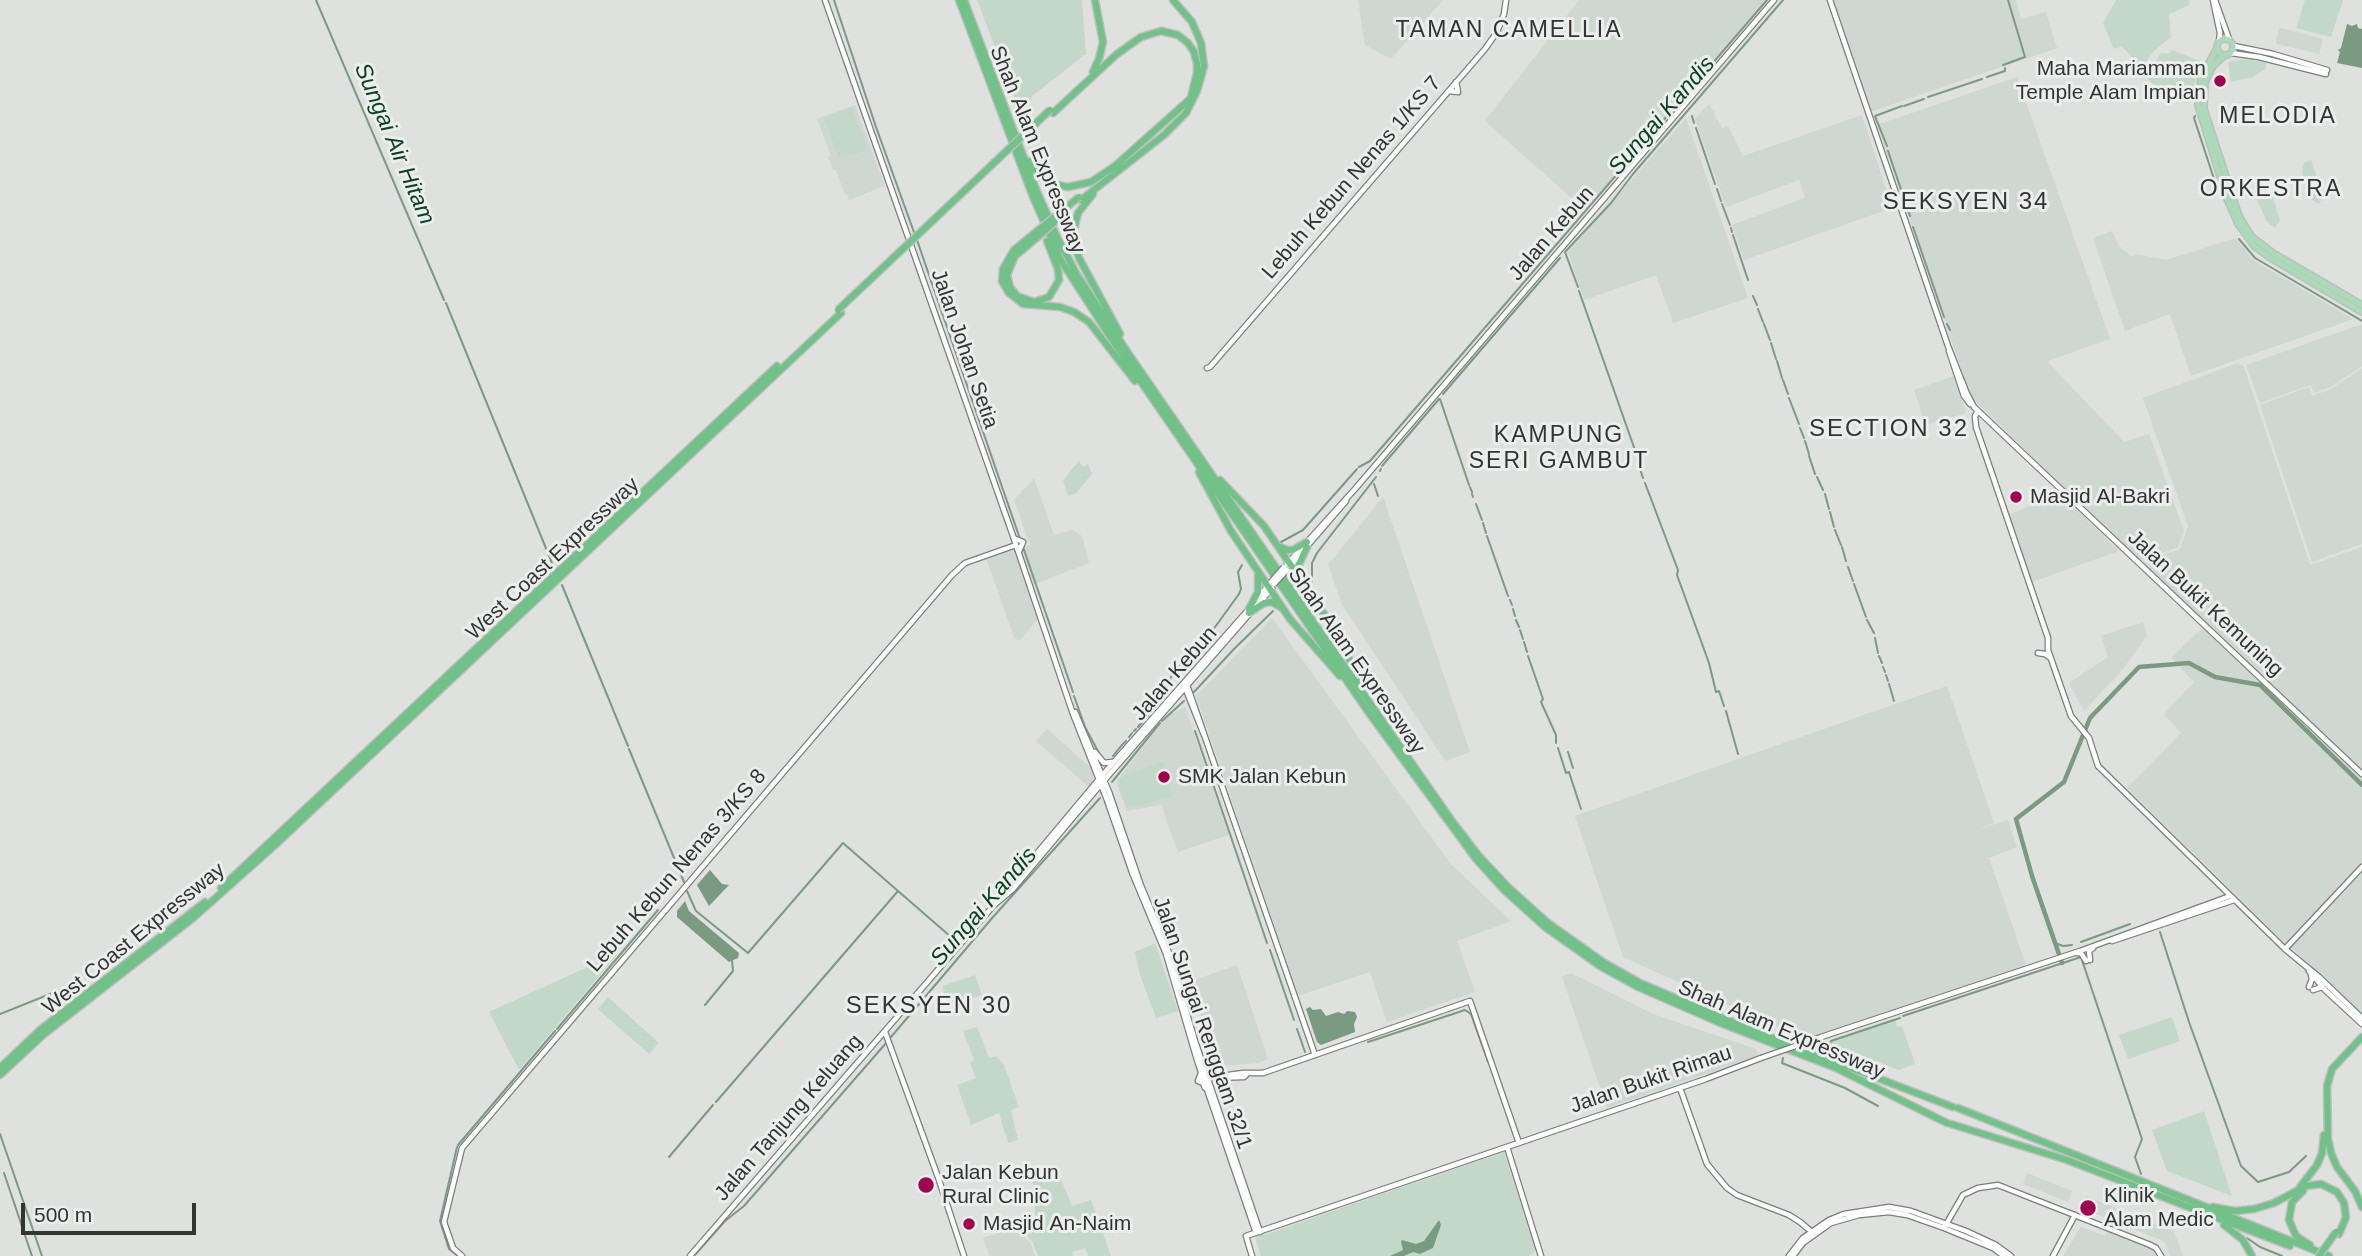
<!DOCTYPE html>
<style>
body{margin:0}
#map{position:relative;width:2362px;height:1256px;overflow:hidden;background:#dee1de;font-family:Arial,sans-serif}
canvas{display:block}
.scale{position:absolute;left:21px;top:1203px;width:175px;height:32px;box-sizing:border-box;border:4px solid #333534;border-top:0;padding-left:9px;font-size:21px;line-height:24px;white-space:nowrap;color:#333534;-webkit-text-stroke:5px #ebeeec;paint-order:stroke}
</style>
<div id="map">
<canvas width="2362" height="1256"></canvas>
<div class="scale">500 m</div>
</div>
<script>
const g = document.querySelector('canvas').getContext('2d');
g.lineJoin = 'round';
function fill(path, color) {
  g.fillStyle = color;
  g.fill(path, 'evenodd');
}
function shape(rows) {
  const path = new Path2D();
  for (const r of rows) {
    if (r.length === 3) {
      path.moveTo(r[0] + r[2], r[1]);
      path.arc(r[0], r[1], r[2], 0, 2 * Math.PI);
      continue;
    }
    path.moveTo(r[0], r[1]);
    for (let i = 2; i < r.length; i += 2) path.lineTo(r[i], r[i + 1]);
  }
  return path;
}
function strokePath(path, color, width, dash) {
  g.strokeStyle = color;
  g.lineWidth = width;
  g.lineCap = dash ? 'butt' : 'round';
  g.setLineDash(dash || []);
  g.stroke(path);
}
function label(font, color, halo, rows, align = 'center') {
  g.font = font + ' Arial,sans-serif';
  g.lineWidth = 6;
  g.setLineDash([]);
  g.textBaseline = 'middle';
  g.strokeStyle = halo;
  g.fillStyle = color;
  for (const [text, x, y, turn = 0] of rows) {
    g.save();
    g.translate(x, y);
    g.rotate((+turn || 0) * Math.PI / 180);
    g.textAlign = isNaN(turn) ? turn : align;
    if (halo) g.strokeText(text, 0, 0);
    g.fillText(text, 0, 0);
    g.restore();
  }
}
const built = shape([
 [1358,0,1443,0,1391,59,1365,45],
 [1579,0,1766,0,1585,210,1485,121],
 [1831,0,2016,0,2021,19,2046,12,2057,48,1870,112],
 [2282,28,2323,39,2319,54,2277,44,2276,41,2279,29],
 [2017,77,2110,339,2047,361,2124,442,2149,434,2184,531,2178,547,2140,561,1971,397,1877,125],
 [1709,104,1722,128,1728,126,1743,156,1862,115,1892,208,1744,260,1732,225,1805,198,1799,180,1726,207,1695,119],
 [855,105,885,186,849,200,847,195,845,195,836,170,833,170,828,157,831,156,817,119],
 [1686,118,1748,298,1673,323,1656,275,1584,300,1568,252],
 [2112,231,2119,246,2132,257,2136,254,2166,260,2236,238,2253,260,2353,319,2191,376,2170,314,2125,331,2093,238],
 [2362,324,2362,366,2330,387,2314,393,2311,385,2260,403,2246,365],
 [2238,363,2244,367,2310,565,2362,547,2362,769,2145,564,2149,560,2180,549,2188,526,2143,398],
 [2362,368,2362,544,2312,562,2260,405,2309,387,2312,396,2331,389],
 [1954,376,1966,413,1926,425,1914,390],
 [1034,478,1054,535,1072,530,1082,536,1089,563,1027,587,1038,619,1019,641,1014,637,986,558,1030,545,1014,500],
 [2060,494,2119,551,2032,582,2008,515],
 [1383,497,1470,752,1445,761,1342,604,1328,565],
 [1272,618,1450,863,1511,921,1457,941,1475,992,1387,1022,1370,972,1301,995,1298,994,1196,696],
 [2143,622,2147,635,2123,669,2084,711,2069,683,2108,657,2101,636],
 [2203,627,2362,779,2362,863,2286,944,2127,788,2181,733,2164,714,2194,682,2171,658],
 [1947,686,1994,823,1979,829,2008,820,2017,847,1989,858,2026,965,1804,1039,1623,957,1575,816],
 [1185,707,1229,835,1178,852,1161,805,1127,811,1116,782,1166,717],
 [1047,729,1091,768,1094,779,1090,788,1036,741],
 [2362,870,2362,1014,2290,946],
 [1237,965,1268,1059,1259,1063,1222,1066,1217,1062,1189,982],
 [1571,973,1653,1014,1756,1049,1759,1056,1607,1108,1562,977],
 [2027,1173,2072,1191,2068,1202,2023,1184],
 [2086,1196,2174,1231,2183,1256,2170,1256,2165,1243,2161,1240,2083,1209],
 [1015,1227,1031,1244,1035,1256,990,1256,983,1238],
 [2081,1227,2105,1236,2109,1230,2152,1247,2160,1256,2063,1256]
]);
const green = shape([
 [977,0,1082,0,1086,54,1032,96,1023,120],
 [2116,0,2190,0,2189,5,2169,14,2171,37,2153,52,2141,69,2122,46,2114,49,2103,23],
 [2305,0,2343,0,2331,37,2296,28],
 [2172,50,2200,61,2191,102,2185,103,2160,91,2145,76,2161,53,2168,54],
 [2247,59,2266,63,2266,68,2253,77,2231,82,2228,62],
 [852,107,868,150,839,158,824,118],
 [2311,160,2323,196,2319,204,2311,199,2302,173,2304,163],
 [2267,192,2272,194,2280,220,2275,228,2267,222,2256,198],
 [1079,461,1083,467,1088,464,1092,474,1075,494,1068,496,1063,480],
 [1163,761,1172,797,1127,808,1117,779],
 [1155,943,1178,1011,1156,1018,1140,975,1135,952],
 [616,954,617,955,519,1070,489,1012],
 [975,975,982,995,948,1006,942,986],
 [608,997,659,1043,649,1054,598,1009],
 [2172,1017,2180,1041,2128,1059,2119,1035],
 [1895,1020,1897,1027,1902,1026,1915,1064,1899,1070,1828,1043],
 [977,1027,989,1058,996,1056,1004,1065,1019,1107,1011,1110,1018,1140,1008,1143,999,1113,971,1125,957,1085,976,1078,970,1063,974,1060,963,1031],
 [2204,1111,2232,1196,2167,1171,2152,1130],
 [1504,1152,1536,1250,1529,1256,1261,1256,1255,1238],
 [1038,1171,1043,1183,1060,1177,1072,1206,1091,1200,1111,1256,1088,1256,1085,1248,1072,1252,1073,1256,1038,1256,1033,1242,1019,1228,1035,1221,1035,1193,1031,1173]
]);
const water = shape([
 [2347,24,2352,26,2357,24,2358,28,2362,29,2362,68,2337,63,2340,52,2338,50,2341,48],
 [710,870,722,884,729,885,709,906,697,885],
 [685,901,689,911,739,953,738,958,729,962,677,917,677,911],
 [1310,1007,1313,1010,1321,1009,1326,1016,1338,1012,1344,1014,1347,1011,1355,1012,1357,1017,1354,1024,1355,1032,1321,1045,1317,1042,1306,1009],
 [1439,1220,1441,1225,1433,1248,1420,1254,1413,1252,1404,1256,1390,1256,1403,1250,1401,1242,1402,1240,1416,1244,1424,1241]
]);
const stream = shape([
 [316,0,444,300],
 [834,0,876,127,915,235],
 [2003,65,2025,57,2008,0],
 [1987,77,2005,71,2005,68],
 [1928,97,1982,79],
 [1904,106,1924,99],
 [1692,116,1694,123],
 [2195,116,2194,118,2217,188],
 [1696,128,1715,184],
 [1887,146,1875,116,1902,106],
 [1888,151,1910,216],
 [1717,189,1721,201],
 [1722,204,1730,225],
 [1913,227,1944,317],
 [1731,228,1732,232],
 [1733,235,1748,280],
 [2239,239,2255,258,2362,321],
 [917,240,1020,539],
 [1578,287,1565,252,1611,203,1633,174,1783,0],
 [1579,291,1636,453],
 [1753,296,1757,305],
 [446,303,554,568],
 [1758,309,1763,322],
 [1764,324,1770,340],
 [1947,324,1950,330],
 [1771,343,1776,359],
 [1777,361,1782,378],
 [1783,380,1788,394],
 [1443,394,1560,258],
 [1789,398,1799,424],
 [1440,399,1469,485],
 [1800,428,1804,438],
 [1805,441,1809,454],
 [1809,456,1815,474],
 [1638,457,1637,460,1643,478],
 [1382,466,1439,399],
 [1359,467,1370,461,1767,0],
 [1380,471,1381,469],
 [1817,477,1823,490],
 [1645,483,1678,570,1677,575,1709,663,1716,692,1719,691,1724,706],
 [1374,484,1378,496],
 [1470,487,1472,492],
 [1472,494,1473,497],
 [1825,494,1829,509],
 [1476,504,1482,520],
 [1830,512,1834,527],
 [1483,523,1486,533],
 [1835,530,1841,545],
 [1487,536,1508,596],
 [1281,542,1303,530,1357,469],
 [1023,547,1073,692],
 [1842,547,1846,561],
 [1848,567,1853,581],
 [1312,581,1312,563,1317,553,1376,477],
 [1854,584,1866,617],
 [562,585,628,746],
 [1510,600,1512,605],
 [1513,609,1515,616],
 [1516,620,1519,627],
 [1867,620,1874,633],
 [1520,630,1523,639],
 [1205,637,1210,634,1239,594,1241,589,1238,572,1242,565],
 [1875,638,1878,653],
 [1524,642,1527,652],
 [1528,656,1543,699,1541,702,1556,735,1556,743],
 [1879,656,1882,663],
 [1883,667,1885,672],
 [1886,675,1888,681],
 [1889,684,1894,701],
 [1194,692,1234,649,1273,611],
 [1074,696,1085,727,1100,755],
 [1159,702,1167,691,1171,677,1202,639],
 [1726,711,1738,754],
 [1162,721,1184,701],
 [1138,727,1157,704],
 [1134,731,1136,729],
 [1195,731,1267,943],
 [1129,737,1132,733],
 [1122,745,1126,741],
 [1558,748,1566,773,1569,772,1581,809],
 [629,749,684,882],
 [1568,752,1573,768],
 [1113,756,1121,746],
 [1112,782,1160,723],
 [687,891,696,911,748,953,843,843,898,891,716,1102],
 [898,891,958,943],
 [2160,932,2189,1022,2241,1166,2258,1182,2289,1172,2306,1156],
 [2081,942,2130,924],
 [2055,943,2063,946,2072,945],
 [1270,950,1294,1020],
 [705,1005,733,971,732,960],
 [0,1014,70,986],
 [1903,1016,2081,957,2142,1139,2135,1157,2141,1174],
 [557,1029,658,910],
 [1297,1029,1305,1052],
 [891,1037,993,917,1100,798],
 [1368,1042,1465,1010,1471,1014,1488,1062],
 [1813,1045,1828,1047,1831,1041,1900,1018],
 [1783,1058,1782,1063,1787,1065,1845,1088,1878,1106],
 [0,1134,42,1256],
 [458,1145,555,1031],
 [457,1147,440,1221,449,1249,458,1256],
 [669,1157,713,1105],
 [4,1173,32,1256],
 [2247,1238,2260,1247,2282,1256],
 [694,1256,725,1221,744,1206,887,1042]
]);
const river = shape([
 [2062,963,2032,876,2016,819,2064,782,2090,718,2139,667,2189,663,2215,677,2260,685,2362,785]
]);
const secondary = shape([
 [825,0,1013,536,1073,714,1107,800,1133,875,1166,954,1197,1060,1256,1233],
 [1830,0,1948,346,1967,394,1974,407,2362,774],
 [2213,0,2220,33,2219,41],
 [2215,0,2229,39],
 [2234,46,2273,54,2327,70],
 [2231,53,2259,57,2326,74],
 [1449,91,1458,92,1456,82],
 [1949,351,1964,396,1970,404],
 [1207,368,1210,367,1485,49,1497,32,1504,14,1506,0],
 [1978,411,1975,416,1976,427,2048,638,2048,650,2071,716,2089,738,2098,766,2285,949,2319,977,2362,1018],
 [1016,539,1023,542,1019,551],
 [1287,564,1355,489,1774,0],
 [1290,566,1346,501],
 [1256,599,1269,585],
 [2038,653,2045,654,2049,657],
 [1186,682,1315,1055],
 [1184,685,1204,735],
 [1075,712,1109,792,1140,883,1169,953,1195,1041,1260,1232],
 [1095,752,1104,763,1112,762],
 [996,901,1006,887,1023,870,1105,772,1249,609],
 [2112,941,2234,900],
 [2285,949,2362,867],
 [2077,953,2081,953,2086,961],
 [2090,960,2089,951,2093,948],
 [2309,971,2325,990,2362,1024],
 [2309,987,2312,979,2311,975],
 [2313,990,2322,987],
 [885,1032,938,1177,964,1256],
 [1821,1037,2080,951,2230,896],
 [1201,1073,1198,1081,1203,1083,1205,1088],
 [1207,1078,1243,1073,1263,1073,1470,1001,1519,1143],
 [1207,1078,1244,1077,1247,1074],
 [1680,1088,1707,1164,1727,1188,1737,1195,1789,1215,1800,1222,1813,1233],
 [1507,1147,1541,1256],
 [1944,1228,1963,1195,1978,1188,1998,1185,2148,1244,2156,1248,2161,1256],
 [462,1256,453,1248,444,1222,462,1148,952,575,965,563,1016,545],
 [690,1256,994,905,1013,889,1101,784,1272,588],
 [1252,1256,1246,1236,1706,1079,1761,1058],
 [1789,1256,1803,1238,1829,1220,1844,1214,1889,1207,1911,1211,1966,1231,1996,1245,2011,1256],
 [1793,1256,1803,1243,1831,1223,1859,1215,1889,1212,1907,1215,1944,1228,1993,1248,2004,1256],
 [2053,1256,2075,1215]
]);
const primary = shape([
 [2225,47,8],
 [2217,48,2201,78,2198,105,2227,199,2238,224,2254,246,2269,257,2362,312],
 [2224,56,2213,66,2205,83,2204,109,2239,216,2252,237,2273,253,2362,305]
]);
const highway = shape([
 [959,0,1033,197,1062,262,1115,344,1369,713,1476,859,1504,890,1545,927,1600,966,1638,987,1718,1022,1836,1068,1947,1123],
 [964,0,1035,187,1057,237,1077,275,1128,353,1310,617,1452,821,1479,856,1508,887,1548,923,1603,962,1640,983,1744,1027,1953,1107],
 [1093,72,1099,59,1103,42,1095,0],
 [1053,113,1117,54,1141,37,1161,31,1178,35,1188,43,1194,52,1197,64,1197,73,1191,97],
 [1030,161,1038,175,1057,185,1068,187,1091,182,1118,164],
 [1115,166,1190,99],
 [1093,194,1078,213,1072,238,1079,258,1120,334],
 [1081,200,1164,135,1186,113,1197,91,1204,66,1201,43,1192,22,1173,0],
 [1031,236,1014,250,1003,269,1002,281,1009,293,1023,304,1060,307,1074,312,1089,322,1135,381],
 [1034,240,1015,256,1007,275,1010,287,1017,296,1034,302,1049,297,1059,280,1058,269,1047,241],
 [1199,472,1231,531,1290,619,1340,676],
 [1220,480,1264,526,1331,624,1363,686],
 [1278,546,1287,550,1293,550,1307,542],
 [1301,579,1299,564,1307,547],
 [1249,609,1258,592,1258,575],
 [1249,613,1264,603,1272,602,1280,607],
 [221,888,777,366],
 [2362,1037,2332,1069,2327,1086,2328,1139,2331,1153,2337,1167,2355,1191,2362,1207],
 [0,1068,41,1029,205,902],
 [0,1075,43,1035,192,919,274,846,841,313],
 [1958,1108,2329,1256],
 [1951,1124,2067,1160,2290,1246],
 [2300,1187,2317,1165,2322,1153,2324,1135],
 [2303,1191,2292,1202,2289,1220,2296,1236,2310,1245],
 [2213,1207,2235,1211,2254,1209,2274,1203,2306,1186,2321,1184,2337,1192,2344,1203,2346,1217,2339,1234],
 [2224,1225,2243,1240,2252,1256]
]);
const secondaryBridge = shape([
 [1271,582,1284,567],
 [1274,584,1287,570],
 [1761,1058,1821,1037]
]);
const highwayBridge = shape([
 [1031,236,1079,197],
 [1034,240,1063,215],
 [838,310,1050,110],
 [2319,1256,2336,1232]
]);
const markers = [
 [2220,81,7,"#9e074f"],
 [2016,497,7,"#9e074f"],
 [1164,777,7,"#9e074f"],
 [926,1185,9,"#9e074f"],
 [2088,1208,9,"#9e074f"],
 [969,1224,7,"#9e074f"]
];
const poiNames = [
 ["Maha Mariamman",2206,69,"right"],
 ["Temple Alam Impian",2206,93,"right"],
 ["Masjid Al-Bakri",2030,497],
 ["SMK Jalan Kebun",1178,777],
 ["Jalan Kebun",942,1173],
 ["Rural Clinic",942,1197],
 ["Klinik",2104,1196],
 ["Alam Medic",2104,1220],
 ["Masjid An-Naim",983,1224]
];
const streetNames = [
 ["Shah Alam Expressway",1037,150,68],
 ["Lebuh Kebun Nenas 1/KS 7",1352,178,-49],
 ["Jalan Kebun",1552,234,-49],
 ["Jalan Johan Setia",964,349,71],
 ["West Coast Expressway",553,559,-43],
 ["Jalan Bukit Kemuning",2205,604,43],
 ["Shah Alam Expressway",1356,661,55],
 ["Jalan Kebun",1175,674,-49],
 ["Lebuh Kebun Nenas 3/KS 8",677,871,-49],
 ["West Coast Expressway",134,939,-39],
 ["Jalan Sungai Renggam 32/1",1202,1023,71],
 ["Shah Alam Expressway",1781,1030,23],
 ["Jalan Bukit Rimau",1651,1080,-19],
 ["Jalan Tanjung Keluang",789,1118,-49]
];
const neighbourhoodNames = [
 ["TAMAN CAMELLIA",1509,31],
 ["MELODIA",2278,117],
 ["ORKESTRA",2271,190],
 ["KAMPUNG",1559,436],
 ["SERI GAMBUT",1559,462]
];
const waterNames = [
 ["Sungai Kandis",1662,116,-49],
 ["Sungai Air Hitam",394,144,67],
 ["Sungai Kandis",984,907,-49]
];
const quarterNames = [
 ["SEKSYEN 34",1966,202],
 ["SECTION 32",1889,429],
 ["SEKSYEN 30",929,1006]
];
fill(built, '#ced7d0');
fill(green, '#c3d8c8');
fill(water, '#7b9a82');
strokePath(stream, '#7b9a82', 2);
strokePath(river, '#7b9a82', 4.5);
strokePath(secondary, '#7b7e7c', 7);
strokePath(primary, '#bebebe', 8);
strokePath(highway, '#bebebe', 9);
strokePath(secondary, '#fff', 4.5);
strokePath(primary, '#aadab8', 5);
strokePath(highway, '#71c188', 6);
strokePath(secondaryBridge, '#7b7e7c', 7, []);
strokePath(highwayBridge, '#bebebe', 9, []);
strokePath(secondaryBridge, '#fff', 4.5);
strokePath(highwayBridge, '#71c188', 6);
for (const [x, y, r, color] of markers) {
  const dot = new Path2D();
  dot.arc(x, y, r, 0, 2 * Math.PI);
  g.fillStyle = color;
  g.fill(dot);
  strokePath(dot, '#ebeeec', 2.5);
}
label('21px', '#333534', '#ebeeec', poiNames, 'left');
label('21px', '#333534', '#ebeeec', streetNames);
g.letterSpacing = '2px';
label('23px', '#333534', '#ebeeec', neighbourhoodNames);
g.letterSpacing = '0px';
label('italic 23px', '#0d4221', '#ebeeec', waterNames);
g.letterSpacing = '2px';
label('24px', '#333534', '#ebeeec', quarterNames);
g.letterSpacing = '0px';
</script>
